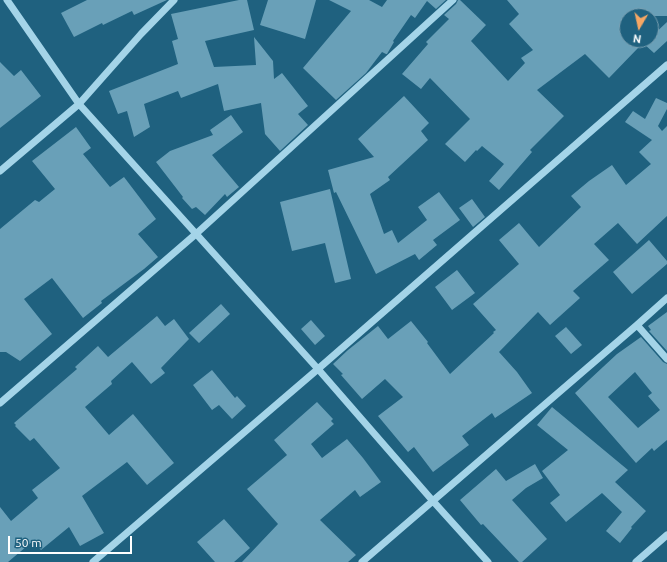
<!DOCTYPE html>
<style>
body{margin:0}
#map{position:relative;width:667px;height:562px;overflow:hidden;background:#1f617f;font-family:Ubuntu,sans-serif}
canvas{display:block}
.north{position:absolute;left:619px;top:8px;width:40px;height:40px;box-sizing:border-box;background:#1f617f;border:1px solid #79a0b2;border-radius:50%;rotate:189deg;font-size:11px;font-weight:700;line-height:16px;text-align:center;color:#fff}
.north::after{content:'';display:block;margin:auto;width:14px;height:18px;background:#f6a764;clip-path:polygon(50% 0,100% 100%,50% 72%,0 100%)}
.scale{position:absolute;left:8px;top:536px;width:124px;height:18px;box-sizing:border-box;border:2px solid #fff;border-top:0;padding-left:5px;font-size:12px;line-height:14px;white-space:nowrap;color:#fff;-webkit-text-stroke:3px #1f617f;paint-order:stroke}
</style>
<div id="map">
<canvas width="667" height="562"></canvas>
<div class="north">N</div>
<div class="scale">50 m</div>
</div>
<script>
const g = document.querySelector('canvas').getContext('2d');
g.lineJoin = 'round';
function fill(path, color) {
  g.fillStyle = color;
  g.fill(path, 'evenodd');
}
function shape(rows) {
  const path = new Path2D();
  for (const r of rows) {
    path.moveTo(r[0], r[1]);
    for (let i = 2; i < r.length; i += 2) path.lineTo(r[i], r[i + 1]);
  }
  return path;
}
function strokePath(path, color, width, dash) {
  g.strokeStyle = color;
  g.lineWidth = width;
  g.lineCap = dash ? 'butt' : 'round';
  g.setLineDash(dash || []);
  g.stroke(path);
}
const building = shape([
 [87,0,167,0,134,15,132,11,103,25,102,23,74,37,61,13],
 [239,0,247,0,254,30,205,41,214,67,256,65,254,37,273,61,274,79,282,73,308,106,298,114,308,125,280,151,265,134,261,103,224,111,218,84,181,98,178,91,144,104,150,127,134,137,127,111,118,114,109,91,178,64,172,41,178,39,171,14],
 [268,0,316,0,305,39,260,25],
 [329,0,369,0,382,7,387,0,446,0,436,9,427,1,415,18,411,15,393,41,394,42,387,54,386,54,382,52,366,73,336,100,303,68,351,11],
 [458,0,460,0,486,25,471,41,508,81,525,63,521,58,533,50,509,24,519,14,507,0,667,0,667,16,627,16,627,22,619,30,627,38,627,40,630,40,638,48,609,78,585,54,537,90,564,116,530,150,532,152,499,190,489,181,504,164,482,146,477,151,476,150,465,162,445,144,470,119,430,78,421,89,402,74,428,44,426,42,449,19,444,15,456,4],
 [667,22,667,41,654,53,644,44,648,40,651,40,651,37],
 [0,62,14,76,21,70,41,96,0,128],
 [404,96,429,123,421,131,428,140,388,177,390,180,370,194,384,234,392,230,398,243,427,220,418,207,439,192,460,220,433,240,437,245,419,260,415,254,376,274,336,192,334,193,328,170,374,157,358,139],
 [656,98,667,103,667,109,658,126,662,131,667,126,667,216,637,244,618,223,594,244,609,260,573,291,580,298,550,325,538,312,499,352,517,372,532,393,495,418,492,413,462,436,469,445,433,472,414,447,408,452,378,416,403,397,385,379,362,399,341,375,343,374,333,364,348,350,378,326,388,339,411,321,428,342,427,343,450,374,494,333,493,332,496,330,473,304,519,264,499,240,519,223,539,247,581,207,571,196,589,181,612,165,626,185,651,164,639,152,652,140,625,122,633,111,645,119],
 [231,115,243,132,212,155,239,187,227,197,225,194,205,215,196,207,192,209,182,198,183,197,156,162,170,151,213,135,210,130],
 [76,127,91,148,83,154,110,187,124,177,156,219,138,234,158,257,144,269,101,301,102,303,83,318,52,278,24,299,52,334,20,361,6,352,0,352,0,229,35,200,39,202,55,189,32,161],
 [330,189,351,279,335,283,325,243,292,251,280,202],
 [472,199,485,217,473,227,459,208],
 [649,240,667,261,667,264,632,294,613,272],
 [457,270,475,293,452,310,435,287],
 [221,304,230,314,199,343,189,333],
 [667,312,667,351,649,331,651,330,648,326],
 [157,316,165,326,174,319,189,339,161,368,165,373,151,384,132,362,111,381,112,384,85,407,109,435,133,414,174,463,147,485,127,462,82,496,104,533,80,546,69,527,41,550,33,541,8,562,0,562,0,507,11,521,38,498,32,490,60,468,34,438,30,441,15,426,16,425,14,423,77,369,75,367,98,346,108,357],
 [311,320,325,336,315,345,301,329],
 [566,327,582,345,571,354,555,336],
 [641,337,663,362,667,364,667,440,654,451,652,448,636,463,575,393,617,354],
 [635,372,652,393,648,396,660,410,638,428,608,397],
 [212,370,235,398,237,396,246,406,232,419,219,405,212,410,193,385],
 [317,402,333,419,331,421,334,424,311,444,322,458,347,439,363,458,381,482,360,497,355,490,320,520,356,555,348,562,242,562,278,524,247,489,287,455,274,440],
 [552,407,628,470,615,482,646,511,631,527,632,528,620,543,606,531,622,512,602,493,566,522,550,503,560,495,542,471,568,450,537,425],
 [535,464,543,478,526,488,512,500,547,539,522,562,519,562,483,524,481,525,460,500,496,469,506,481],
 [224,519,250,548,234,562,215,562,197,542]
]);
const minor = shape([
 [7,0,79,104,318,369,432,500,488,562],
 [0,171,79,104,141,34,174,0],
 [637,325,667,359],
 [0,403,197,233,453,0],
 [93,562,318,369,667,65],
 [362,562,637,325,667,298],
 [636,562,667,535]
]);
fill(building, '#69a0b8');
strokePath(minor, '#a4d4e8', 7);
</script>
